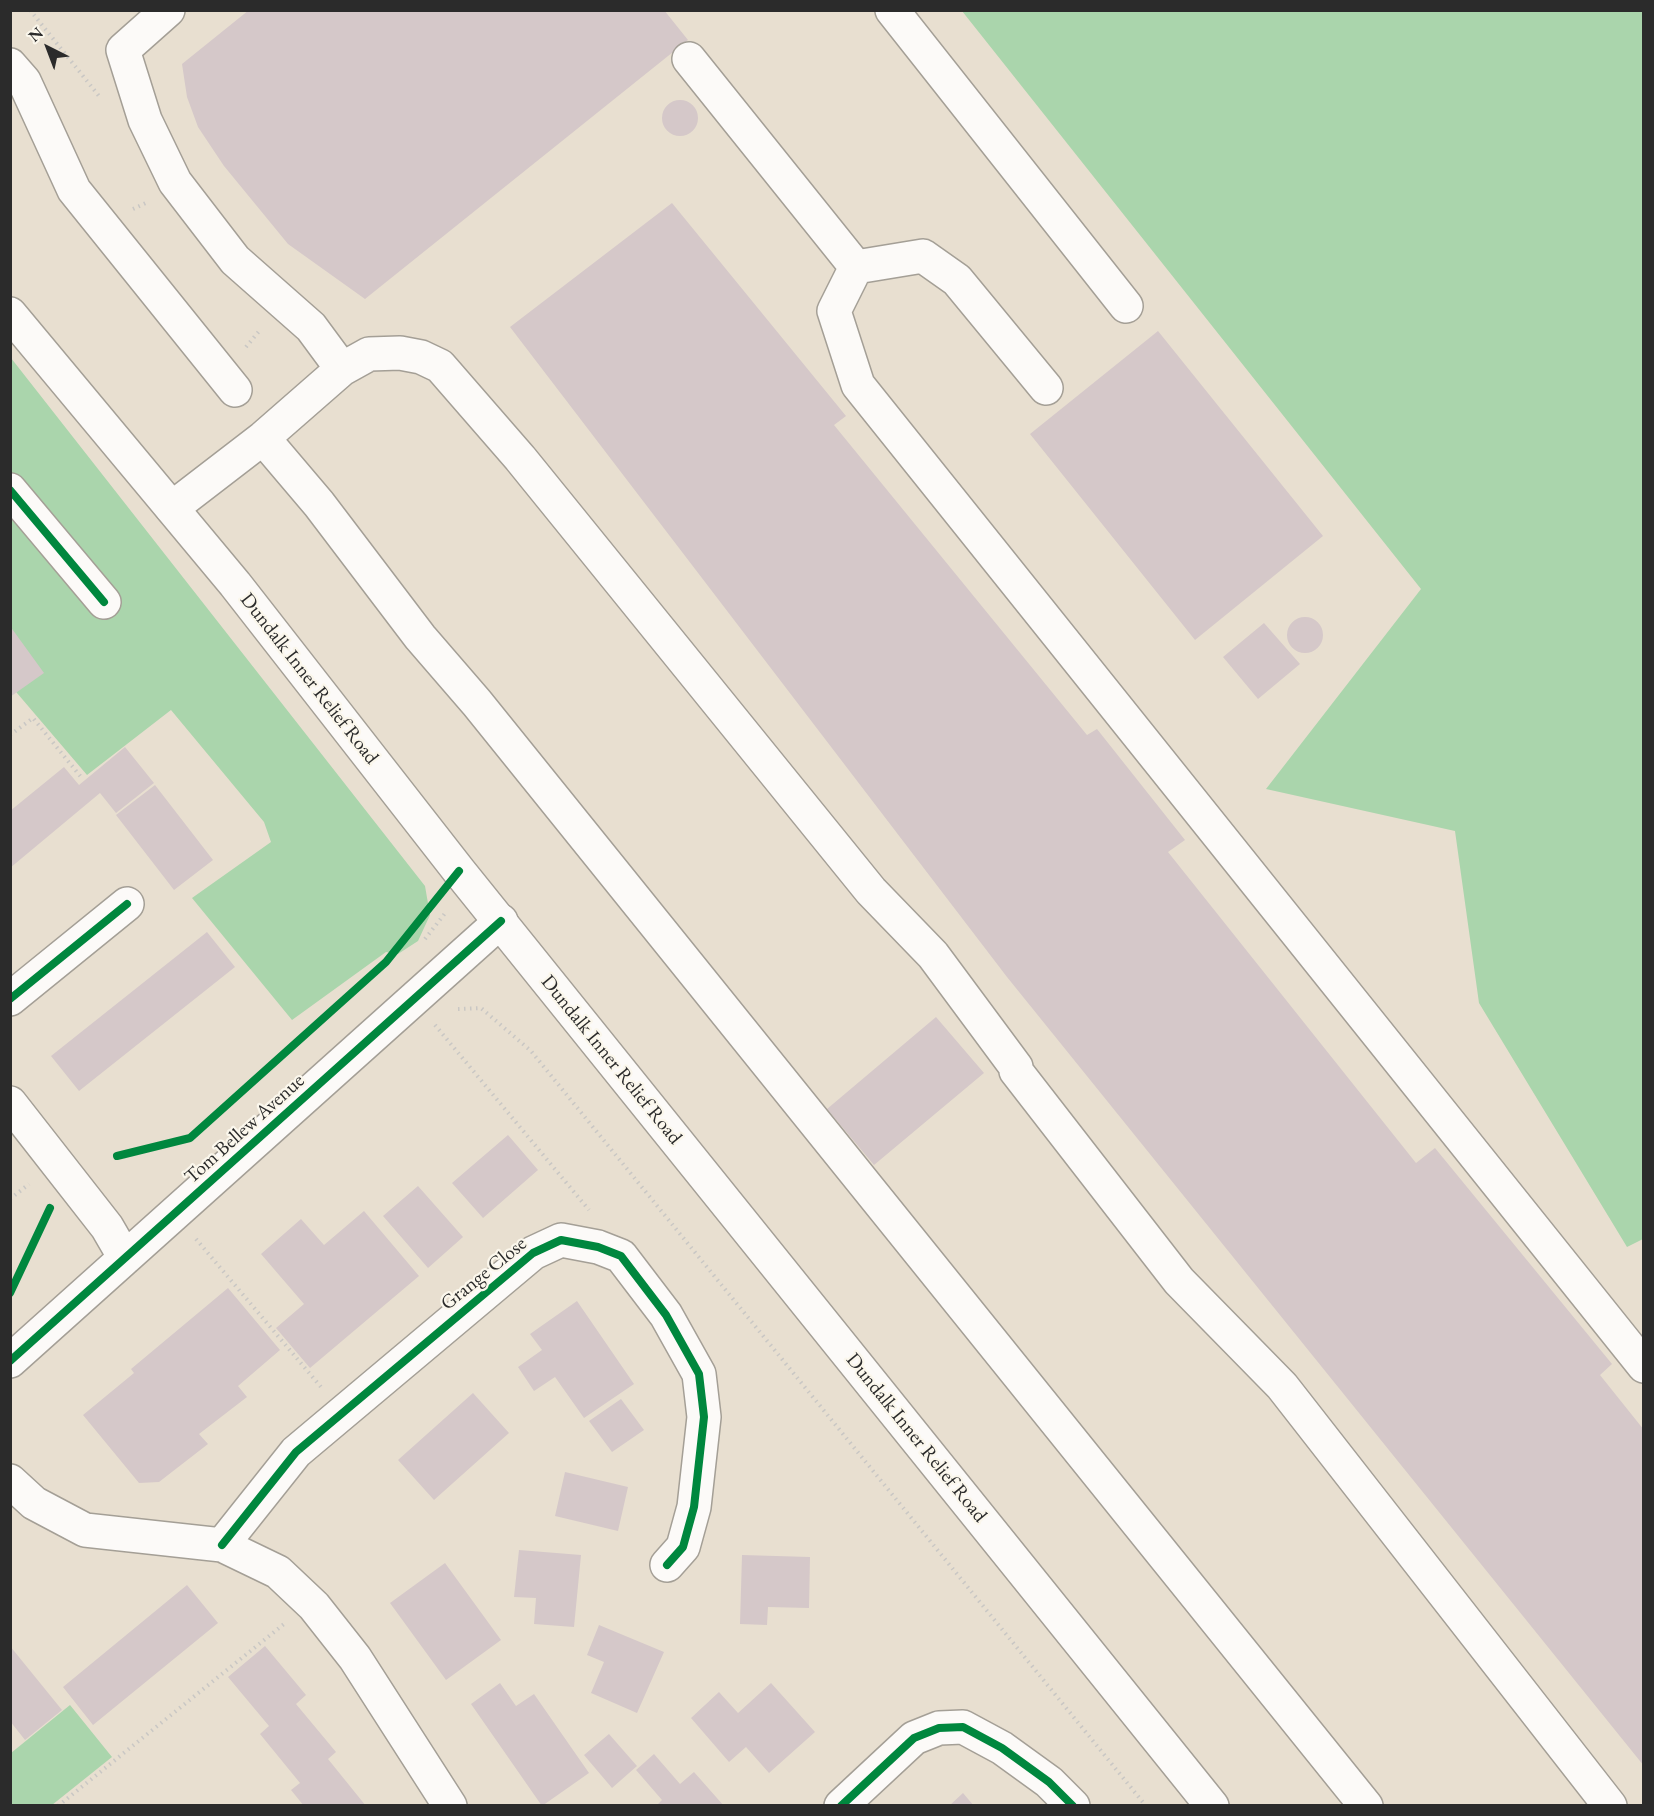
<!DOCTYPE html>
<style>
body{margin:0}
#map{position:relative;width:1654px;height:1816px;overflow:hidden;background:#e8dfd0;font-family:"EB Garamond",serif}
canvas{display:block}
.frame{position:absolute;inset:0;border:12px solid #2b2b2b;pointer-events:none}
.north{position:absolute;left:18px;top:18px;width:60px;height:60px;-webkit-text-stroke:4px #fbf7ec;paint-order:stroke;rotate:318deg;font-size:16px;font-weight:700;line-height:24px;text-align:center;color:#2b2b2b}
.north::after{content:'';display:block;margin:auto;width:21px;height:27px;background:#2b2b2b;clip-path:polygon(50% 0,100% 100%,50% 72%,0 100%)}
</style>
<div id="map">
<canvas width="1654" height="1816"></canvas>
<div class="frame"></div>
<div class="north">N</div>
</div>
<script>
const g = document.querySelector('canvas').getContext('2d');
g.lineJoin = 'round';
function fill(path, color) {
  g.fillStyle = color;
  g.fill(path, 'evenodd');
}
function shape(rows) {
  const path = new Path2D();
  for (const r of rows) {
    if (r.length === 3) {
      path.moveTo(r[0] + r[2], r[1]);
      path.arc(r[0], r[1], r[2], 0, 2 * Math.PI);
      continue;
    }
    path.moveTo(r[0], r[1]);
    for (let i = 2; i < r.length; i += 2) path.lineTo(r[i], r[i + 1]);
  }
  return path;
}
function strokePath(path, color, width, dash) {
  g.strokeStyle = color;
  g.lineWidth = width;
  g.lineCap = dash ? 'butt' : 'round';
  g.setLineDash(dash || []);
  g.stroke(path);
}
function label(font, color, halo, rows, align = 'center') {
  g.font = font + ' "EB Garamond",serif';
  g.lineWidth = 4.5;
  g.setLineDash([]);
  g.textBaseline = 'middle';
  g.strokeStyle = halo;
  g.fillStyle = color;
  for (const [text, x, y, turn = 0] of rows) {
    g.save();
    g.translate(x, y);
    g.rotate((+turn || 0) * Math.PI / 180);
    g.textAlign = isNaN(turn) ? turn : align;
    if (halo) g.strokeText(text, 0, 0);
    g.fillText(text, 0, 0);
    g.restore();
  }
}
const green = shape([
 [962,11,1643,11,1643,1239,1627,1247,1479,1003,1455,831,1266,789,1421,589],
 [11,358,425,886,430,915,418,941,398,954,386,952,292,1020,192,898,271,842,264,822,171,710,87,775,11,686,10,520,17,515,10,506],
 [70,1705,112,1757,52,1805,11,1805,11,1753]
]);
const building = shape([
 [249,10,664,10,688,40,365,299,288,244,224,166,198,127,187,97,182,64],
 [680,118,18],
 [672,203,846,416,834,425,1087,735,1097,729,1185,840,1168,852,1416,1163,1435,1148,1612,1364,1600,1375,1644,1430,1644,1766,1007,977,510,327],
 [1158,331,1323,536,1195,640,1030,434],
 [1305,635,18],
 [1264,623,1300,664,1258,699,1223,657],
 [10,626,44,673,10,697],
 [125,747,154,783,116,813,100,793,10,868,10,811,64,767,79,785],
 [155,785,213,860,174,890,116,815],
 [207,932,235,967,79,1091,51,1056],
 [936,1017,984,1073,874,1165,827,1109],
 [508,1135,538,1170,483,1218,452,1183],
 [418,1186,463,1237,428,1268,383,1216],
 [364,1211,419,1276,310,1368,276,1328,304,1304,261,1254,301,1219,324,1245],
 [228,1288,280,1350,238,1386,247,1397,199,1434,208,1444,159,1482,139,1483,83,1415,134,1373,131,1369],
 [577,1301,634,1384,584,1418,555,1377,534,1391,518,1367,542,1350,530,1334],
 [473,1393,509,1433,434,1500,398,1460],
 [621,1399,644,1430,612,1452,589,1421],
 [565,1472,628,1487,618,1531,555,1516],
 [519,1550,581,1555,574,1627,534,1624,536,1598,514,1597],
 [742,1555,810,1557,809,1608,768,1607,767,1625,740,1624],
 [445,1563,501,1640,446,1680,390,1603],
 [187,1585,218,1623,93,1725,63,1687],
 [599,1625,664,1652,637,1713,591,1693,604,1662,587,1655],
 [10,1646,62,1710,25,1740,10,1721],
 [265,1646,306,1695,296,1704,336,1752,328,1759,366,1806,304,1806,291,1790,300,1783,260,1734,269,1726,228,1677],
 [500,1683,516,1706,534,1694,589,1773,542,1806,471,1704],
 [771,1683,815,1732,769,1773,746,1747,729,1762,691,1718,719,1692,738,1713],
 [609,1734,637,1766,612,1788,584,1755],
 [654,1754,680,1784,694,1772,724,1806,656,1806,662,1800,636,1770],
 [963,1793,974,1806,949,1806]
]);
const path = shape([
 [30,10,99,96],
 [133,209,148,202],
 [246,347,260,330],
 [10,735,33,718,81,777],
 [425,939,446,912],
 [458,1009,481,1008,531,1051,1146,1806],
 [435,1025,589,1210],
 [10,1199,29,1184],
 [196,1239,321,1387],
 [58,1806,284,1624]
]);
const minor = shape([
 [168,10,123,50,145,120,175,182,235,260,311,327,342,369],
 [892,10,1126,306],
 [689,59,856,267],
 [10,65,24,81,74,190,235,390],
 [1046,388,957,280,923,256,856,267,834,311,858,385,1644,1366],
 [263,438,319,504,420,637,477,703,1366,1806],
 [10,490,104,602],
 [172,508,263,438,342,369,369,354,400,353,421,357,440,366,520,458,871,891,933,955,1016,1067,1016,1071,1179,1281,1282,1386,1610,1806],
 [10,999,127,904],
 [10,1103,107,1227,125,1258],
 [10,1361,501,921],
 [10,1481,34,1503,85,1530,222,1545,278,1572,314,1606,355,1658,450,1806],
 [222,1545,296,1452,533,1253,561,1240,598,1247,621,1256,666,1315,699,1374,704,1417,694,1507,683,1547,667,1565],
 [841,1806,914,1738,939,1728,963,1727,1002,1748,1049,1782,1073,1806]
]);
const major = shape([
 [10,314,235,584,459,871,1212,1806]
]);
const cycleway = shape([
 [10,490,104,602],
 [10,999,127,904],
 [117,1156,190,1138,386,962,459,871],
 [10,1293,50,1208],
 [10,1361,501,921],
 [222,1545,296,1452,533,1253,561,1240,598,1247,621,1256,666,1315,699,1374,704,1417,694,1507,683,1547,667,1565],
 [841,1806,914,1738,939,1728,963,1727,1002,1748,1049,1782,1073,1806]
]);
const streetNames = [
 ["Dundalk Inner Relief Road",309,679,52],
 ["Dundalk Inner Relief Road",611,1060,51],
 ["Tom Bellew Avenue",245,1129,-42],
 ["Grange Close",484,1274,-39],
 ["Dundalk Inner Relief Road",916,1438,51]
];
fill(green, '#aad5ac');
fill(building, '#d5c8c9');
strokePath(minor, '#a49f96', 36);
strokePath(major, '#a49f96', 36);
strokePath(path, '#c9c7c4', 4, [1.5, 4.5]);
strokePath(minor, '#fcfaf8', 33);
strokePath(major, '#fcfaf8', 33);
strokePath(cycleway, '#00873e', 8);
label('20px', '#2b2b2b', '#fbf7ec', streetNames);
</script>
